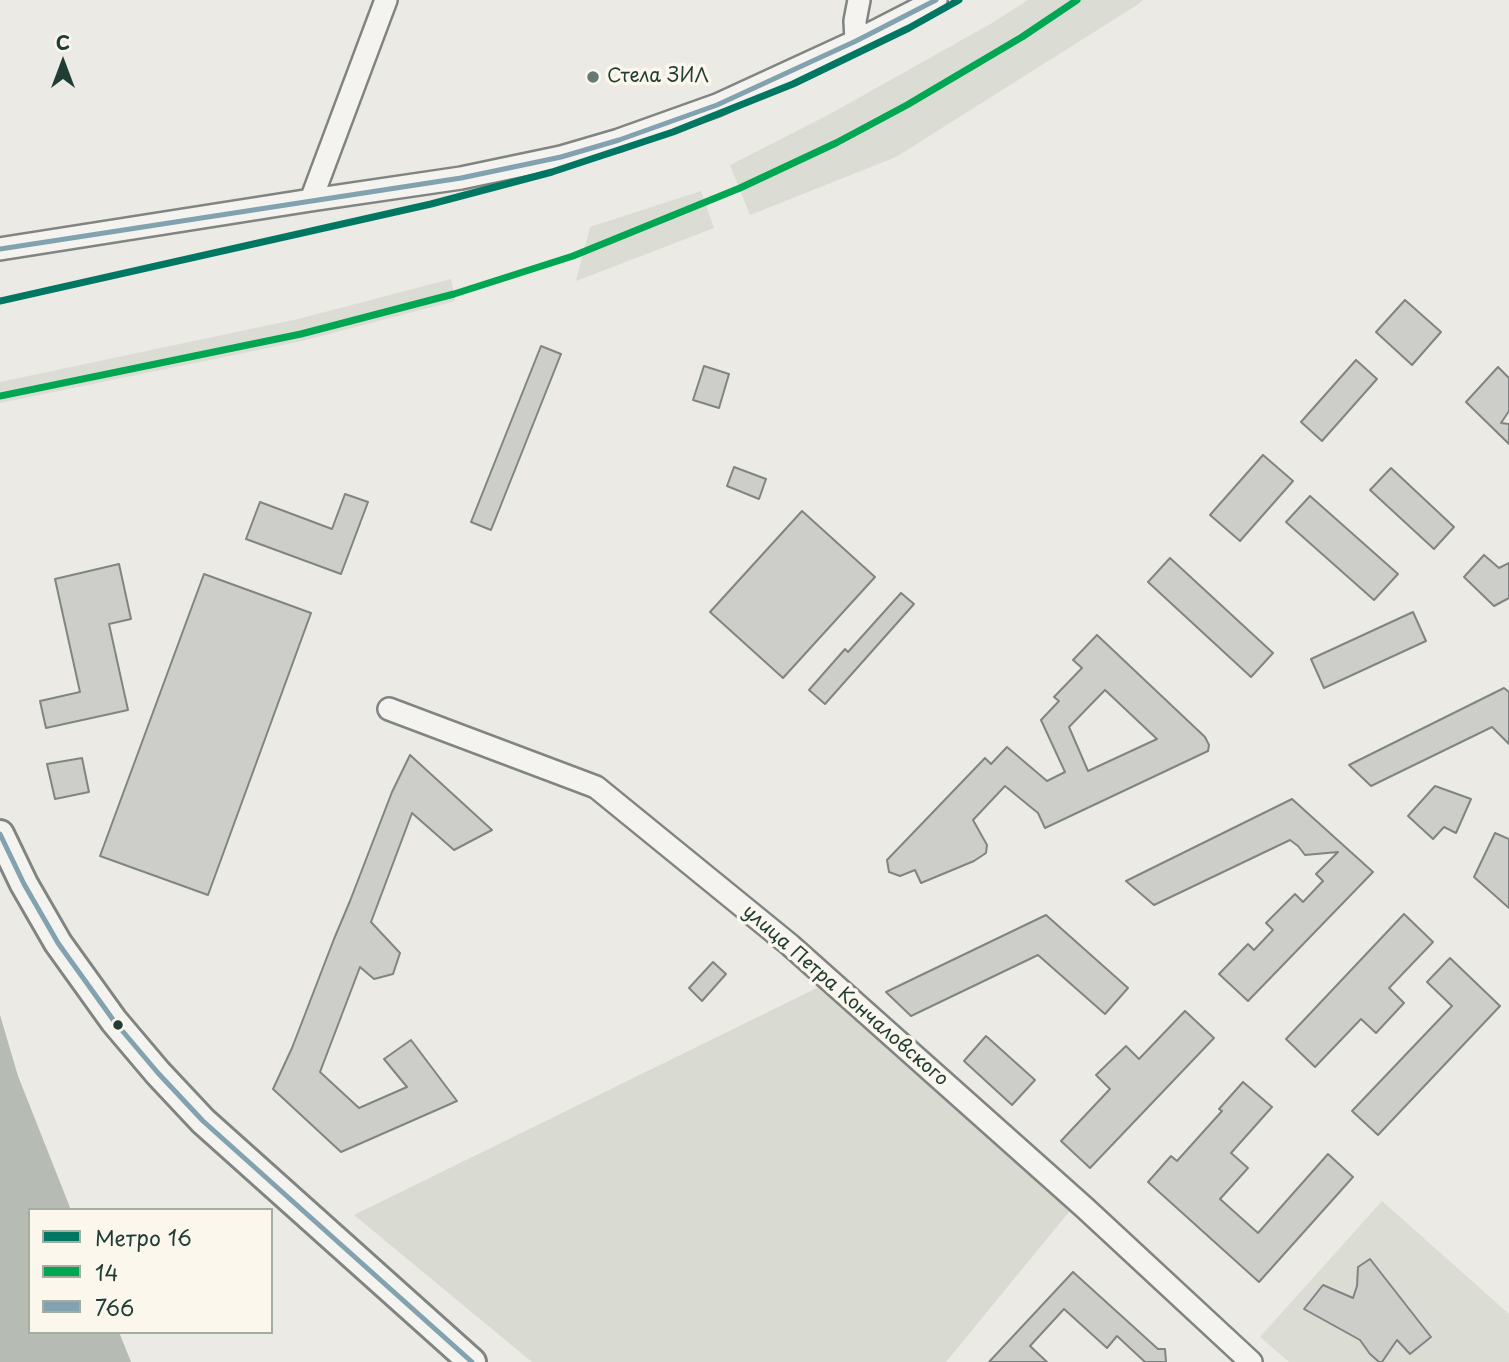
<!DOCTYPE html>
<meta charset="utf-8">
<style>
body{margin:0}
#map{position:relative;width:1509px;height:1362px;overflow:hidden;background:#ebeae4;font-family:"Playpen Sans",sans-serif}
canvas{display:block}
.legend{position:absolute;left:28px;top:1208px;width:245px;height:126px;box-sizing:border-box;background:#fbf7ec;border:2px solid #a3ada2;margin:0;padding:9px 12px;list-style:none;font-size:21px;color:#1f3d34}
.legend li{display:flex;align-items:center;gap:14px;height:35px}
.legend b{width:35px;border:2px solid #a3ada2}
.north{position:absolute;left:28px;top:28px;width:70px;height:70px;-webkit-text-stroke:5px #fbf7ec;paint-order:stroke;rotate:0deg;font-size:19px;font-weight:700;line-height:28px;text-align:center;color:#1f3d34}
.north::after{content:'';display:block;margin:auto;width:24px;height:32px;background:#1f3d34;clip-path:polygon(50% 0,100% 100%,50% 72%,0 100%)}
</style>
<div id="map">
<canvas width="1509" height="1362"></canvas>
<ul class="legend">
<li><b style="height:9px;background:#007763"></b>Метро 16</li>
<li><b style="height:9px;background:#00a651"></b>14</li>
<li><b style="height:9px;background:#81a2ae"></b>766</li>
</ul>
<div class="north">С</div>
</div>
<script>
const g = document.querySelector('canvas').getContext('2d');
g.lineJoin = 'round';
function fill(path, color) {
  g.fillStyle = color;
  g.fill(path, 'evenodd');
}
function shape(rows) {
  const path = new Path2D();
  for (const r of rows) {
    path.moveTo(r[0], r[1]);
    for (let i = 2; i < r.length; i += 2) path.lineTo(r[i], r[i + 1]);
  }
  return path;
}
function strokePath(path, color, width, dash) {
  g.strokeStyle = color;
  g.lineWidth = width;
  g.lineCap = dash ? 'butt' : 'round';
  g.setLineDash(dash || []);
  g.stroke(path);
}
function label(font, color, halo, rows, align = 'center') {
  g.font = font + ' "Playpen Sans",sans-serif';
  g.lineWidth = 7;
  g.setLineDash([]);
  g.textBaseline = 'middle';
  g.strokeStyle = halo;
  g.fillStyle = color;
  for (const [text, x, y, turn = 0] of rows) {
    g.save();
    g.translate(x, y);
    g.rotate((+turn || 0) * Math.PI / 180);
    g.textAlign = isNaN(turn) ? turn : align;
    if (halo) g.strokeText(text, 0, 0);
    g.fillText(text, 0, 0);
    g.restore();
  }
}
const built = shape([
 [1028,0,1143,0,1137,5,896,157,750,215,730,165,830,114,992,23],
 [701,191,714,228,576,281,590,227],
 [451,279,455,301,302,341,0,403,0,382,298,319],
 [1382,1201,1509,1314,1509,1362,1289,1362,1260,1337]
]);
const green = shape([
 [823,985,1073,1207,946,1362,532,1362,354,1215]
]);
const water = shape([
 [0,1015,18,1076,71,1210,30,1210,30,1332,119,1332,131,1362,0,1362]
]);
const building = shape([
 [1405,300,1441,332,1412,365,1376,332,1405,300],
 [541,346,561,354,491,530,471,522,541,346],
 [1356,360,1377,379,1322,441,1301,422,1356,360],
 [704,366,729,374,719,408,693,400,704,366],
 [1498,367,1509,378,1509,411,1501,423,1509,424,1509,444,1466,402,1498,367],
 [1263,455,1293,481,1240,541,1210,515,1263,455],
 [734,467,766,479,759,499,727,486,734,467],
 [1391,468,1454,527,1434,549,1370,490,1391,468],
 [345,494,368,502,341,574,246,539,260,502,332,529,345,494],
 [1310,496,1398,574,1374,600,1286,522,1310,496],
 [802,511,875,577,783,678,710,612,802,511],
 [1484,555,1499,568,1509,563,1509,598,1494,606,1464,577,1484,555],
 [1170,558,1273,653,1251,677,1148,582,1170,558],
 [119,564,131,619,109,624,128,710,46,728,40,701,80,692,55,579,119,564],
 [204,574,311,613,208,895,100,856,204,574],
 [901,593,914,604,825,704,809,690,845,649,848,652,901,593],
 [1413,612,1426,641,1324,688,1311,659,1413,612],
 [1097,635,1205,737,1209,745,1208,751,1045,828,1038,813,1005,786,973,820,987,845,986,853,974,861,921,883,915,870,900,876,889,872,887,860,985,758,991,764,1007,747,1047,781,1065,772,1041,720,1059,701,1054,697,1082,668,1073,660,1097,635],
 [1105,690,1157,739,1088,771,1069,727,1105,690],
 [1504,688,1509,692,1509,744,1492,727,1371,786,1349,765,1504,688],
 [410,755,492,830,454,850,412,813,371,922,400,953,393,974,374,979,360,967,320,1072,359,1108,407,1087,384,1059,411,1040,457,1101,341,1152,273,1089,292,1048,334,939,350,901,392,792,410,755],
 [82,758,89,792,55,799,47,764,82,758],
 [1435,786,1471,799,1456,833,1444,827,1433,839,1408,816,1435,786],
 [1292,799,1373,872,1248,1001,1219,974,1248,944,1254,950,1273,930,1266,923,1295,894,1303,902,1323,881,1316,874,1338,852,1305,855,1298,846,1290,840,1154,905,1126,881,1292,799],
 [1495,833,1509,839,1509,908,1474,877,1495,833],
 [1404,914,1433,942,1389,988,1404,1003,1376,1033,1361,1019,1315,1067,1286,1039,1404,914],
 [1046,915,1128,988,1105,1014,1038,955,911,1016,886,992,1046,915],
 [1450,958,1500,1006,1378,1135,1352,1111,1452,1006,1427,982,1450,958],
 [713,962,726,974,702,1001,689,988,713,962],
 [1185,1011,1214,1038,1090,1168,1061,1141,1110,1089,1096,1075,1126,1046,1139,1059,1185,1011],
 [986,1036,1035,1080,1012,1105,964,1061,986,1036],
 [1243,1082,1272,1107,1231,1153,1248,1168,1220,1199,1258,1233,1328,1154,1353,1177,1259,1282,1148,1182,1171,1156,1177,1161,1222,1111,1219,1109,1243,1082],
 [1370,1259,1431,1337,1410,1354,1397,1340,1382,1362,1379,1362,1370,1354,1360,1340,1304,1309,1323,1285,1353,1298,1357,1286,1358,1267,1370,1259],
 [1073,1272,1158,1349,1165,1349,1166,1362,1145,1362,1117,1336,1107,1348,1064,1309,1030,1346,1047,1362,989,1362,1073,1272]
]);
const minor = shape([
 [856,41,855,21,859,0],
 [311,200,386,0],
 [0,249,311,200,461,178,561,157,619,140,717,105,856,41,936,0],
 [389,709,596,787,790,945,1085,1208,1251,1362]
]);
const major = shape([
 [0,834,24,884,58,943,114,1021,158,1073,203,1121,472,1362]
]);
const bus1 = shape([
 [0,249,461,178,561,157,619,140,717,105,856,41,936,0],
 [0,834,24,884,58,943,114,1021,158,1073,203,1121,472,1362]
]);
const rail1 = shape([
 [0,396,301,334,454,294,573,256,740,188,836,143,907,105,1022,37,1077,0]
]);
const metro1 = shape([
 [0,301,431,204,552,172,673,132,793,84,909,28,959,0]
]);
const markers = [
 [593,77,7,"#667a72"],
 [118,1025,6,"#1f3d34"]
];
const poiNames = [
 ["Стела ЗИЛ",607,77]
];
const streetNames = [
 ["улица Петра Кончаловского",845,996,41]
];
fill(built, '#dbdcd3');
fill(green, '#d9dbd2');
fill(water, '#b6bcb4');
fill(building, '#cdceca');
strokePath(building, '#808581', 2);
strokePath(minor, '#808581', 26);
strokePath(major, '#808581', 32);
strokePath(minor, '#f4f3ef', 21);
strokePath(major, '#f4f3ef', 26);
strokePath(bus1, '#81a2ae', 5);
strokePath(rail1, '#00a651', 7);
strokePath(metro1, '#007763', 7);
for (const [x, y, r, color] of markers) {
  const dot = new Path2D();
  dot.arc(x, y, r, 0, 2 * Math.PI);
  g.fillStyle = color;
  g.fill(dot);
  strokePath(dot, '#fbf7ec', 2.5);
}
label('19px', '#1f3d34', '#fbf7ec', poiNames, 'left');
label('19px', '#1f3d34', '#fbf7ec', streetNames);
</script>
